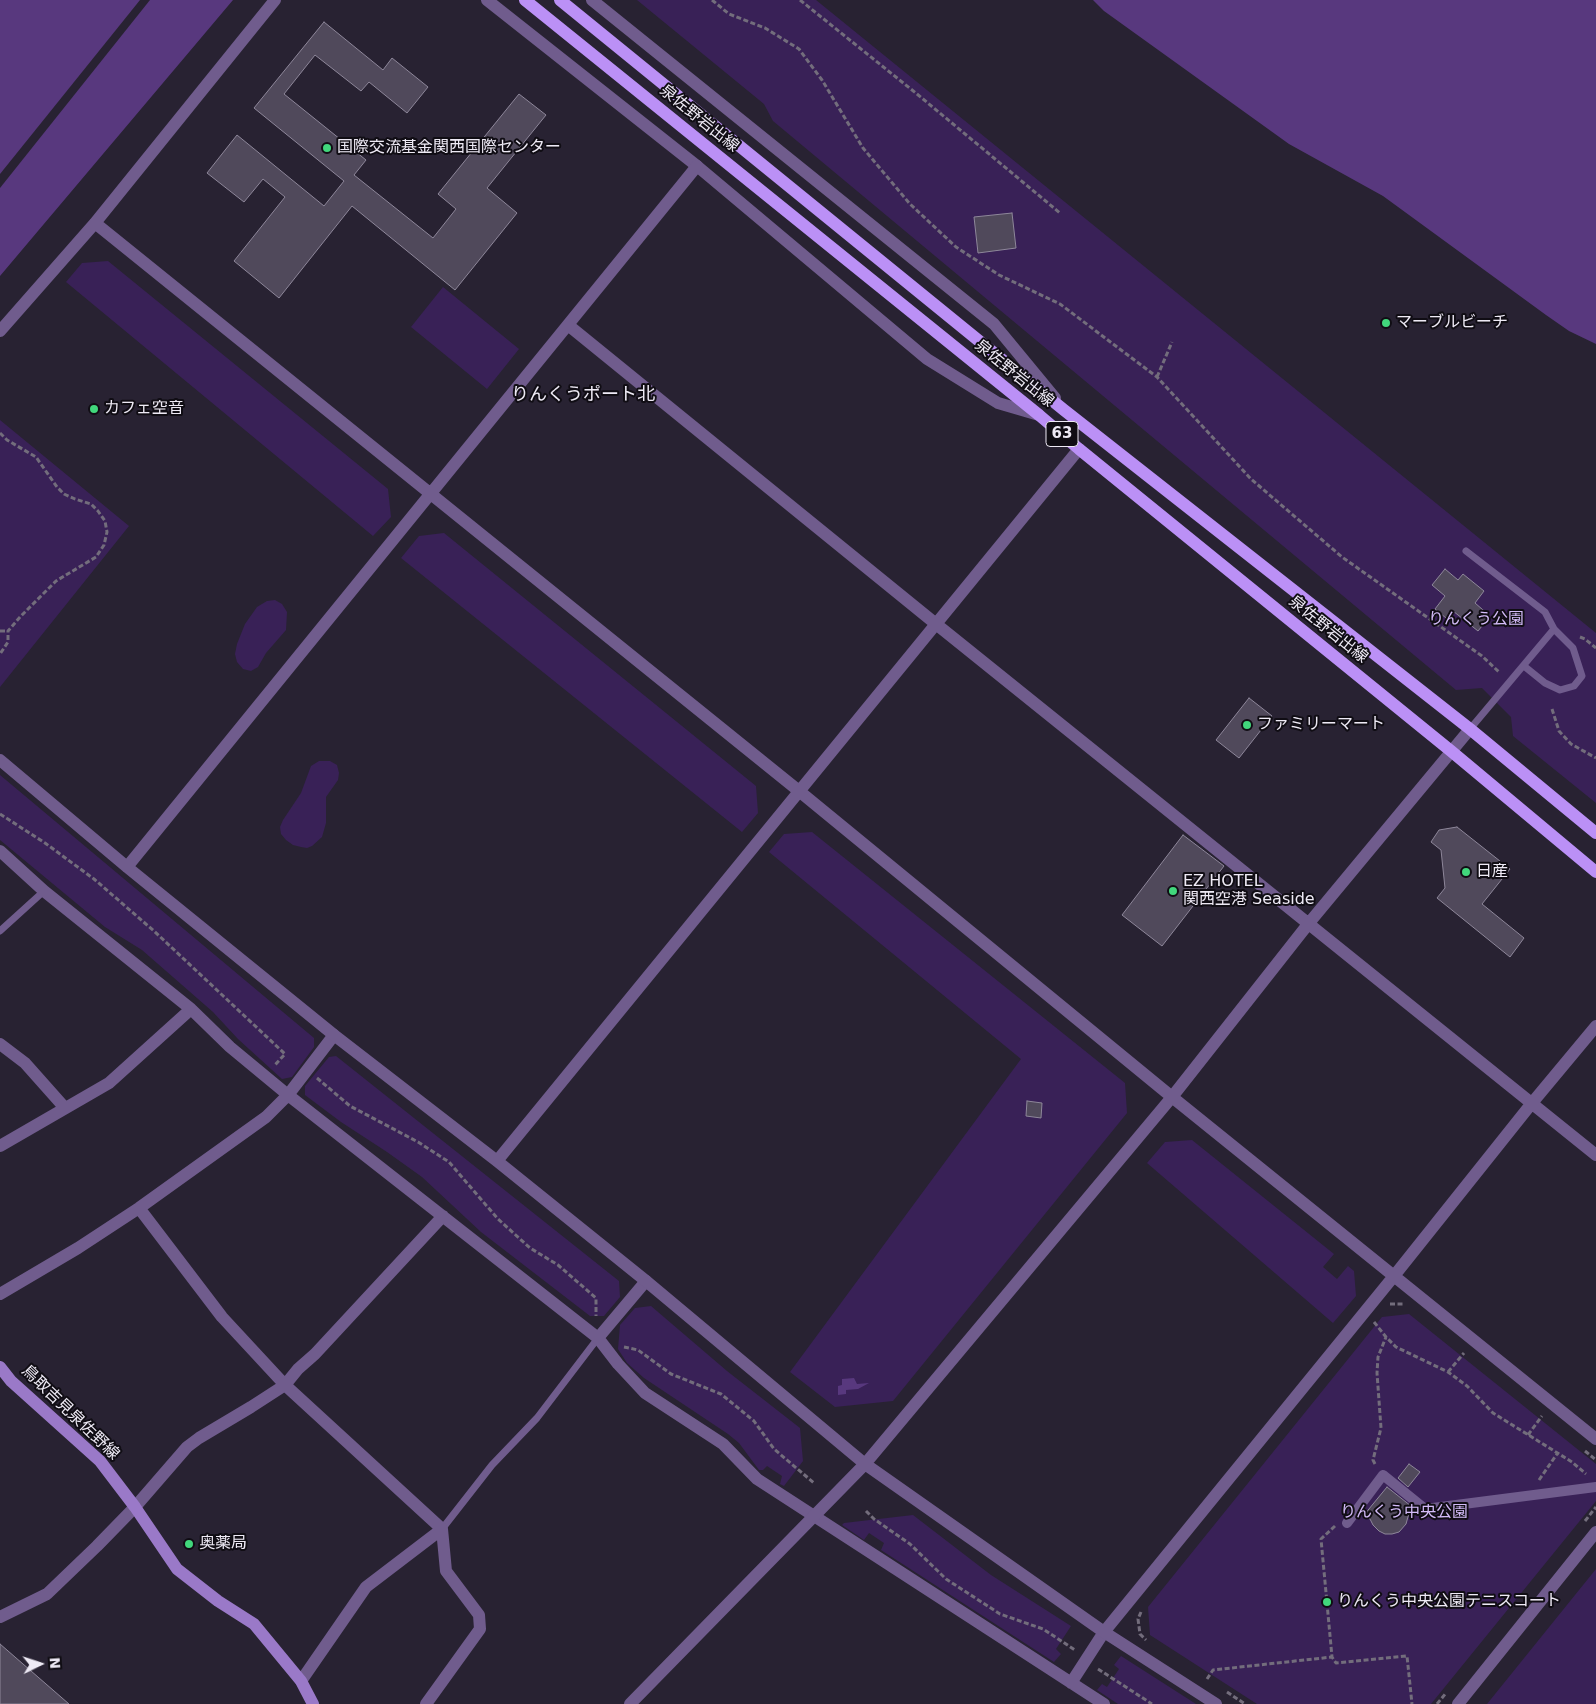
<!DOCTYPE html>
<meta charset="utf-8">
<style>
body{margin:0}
#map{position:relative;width:1596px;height:1704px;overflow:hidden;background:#282232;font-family:"DejaVu Sans",sans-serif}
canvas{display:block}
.north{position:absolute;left:15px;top:1639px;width:50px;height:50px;-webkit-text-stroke:4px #100d14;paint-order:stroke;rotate:86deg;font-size:14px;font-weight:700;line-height:20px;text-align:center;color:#eeeaf5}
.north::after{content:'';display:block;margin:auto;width:18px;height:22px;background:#eeeaf5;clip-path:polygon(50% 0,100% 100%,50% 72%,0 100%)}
</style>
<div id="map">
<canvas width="1596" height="1704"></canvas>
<div class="north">N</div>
</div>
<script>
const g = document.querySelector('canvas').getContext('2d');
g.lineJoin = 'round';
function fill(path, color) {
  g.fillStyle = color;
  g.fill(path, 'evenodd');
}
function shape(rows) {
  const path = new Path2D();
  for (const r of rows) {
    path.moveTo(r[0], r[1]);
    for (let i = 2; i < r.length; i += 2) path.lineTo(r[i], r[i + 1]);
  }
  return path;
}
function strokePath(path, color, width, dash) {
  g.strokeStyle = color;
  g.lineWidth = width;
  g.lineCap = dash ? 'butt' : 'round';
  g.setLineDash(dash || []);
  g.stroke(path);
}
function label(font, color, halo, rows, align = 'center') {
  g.font = font + ' "DejaVu Sans","Noto Sans JP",sans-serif';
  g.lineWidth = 4;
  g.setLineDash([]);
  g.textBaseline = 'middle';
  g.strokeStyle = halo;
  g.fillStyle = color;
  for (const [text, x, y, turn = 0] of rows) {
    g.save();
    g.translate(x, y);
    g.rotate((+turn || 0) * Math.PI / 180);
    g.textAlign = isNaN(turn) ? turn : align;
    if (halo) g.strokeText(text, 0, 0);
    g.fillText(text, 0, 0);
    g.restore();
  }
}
const green = shape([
 [637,0,816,0,1596,633,1596,803,1513,736,1511,717,1482,688,1456,690,773,121,764,104],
 [108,261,388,489,391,517,373,536,66,282,82,263],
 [443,287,519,349,487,389,411,327],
 [0,420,129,526,0,687],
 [444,533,756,786,758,813,742,832,401,558,419,536],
 [275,600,282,604,287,612,286,630,266,653,258,667,251,671,243,669,237,662,235,654,237,644,245,624,257,607,267,601],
 [319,761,330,761,337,765,339,773,338,780,326,797,326,823,322,837,312,846,307,848,301,847,293,845,286,840,281,834,280,827,283,820,301,793,311,766],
 [0,775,314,1038,314,1047,292,1077,282,1079,238,1039,213,1012,142,950,105,927,0,840],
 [812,832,1125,1083,1127,1113,893,1401,835,1407,790,1372,1021,1059,769,852,784,834],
 [336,1056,619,1281,620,1297,604,1316,590,1316,481,1232,422,1177,387,1152,341,1122,305,1095,305,1086,329,1057],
 [1192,1140,1334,1254,1323,1267,1337,1279,1348,1266,1354,1271,1356,1296,1333,1323,1147,1163,1165,1142],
 [651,1306,727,1371,800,1428,803,1461,784,1486,780,1484,782,1476,767,1466,763,1470,759,1470,739,1443,728,1434,644,1378,627,1363,618,1349,620,1325,635,1308],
 [1409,1314,1596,1464,1596,1501,1431,1704,1257,1704,1150,1635,1148,1607,1382,1317],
 [913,1515,991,1575,1071,1626,1056,1649,1061,1654,1054,1662,881,1550,884,1543,869,1533,864,1540,842,1525,844,1523],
 [1596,1569,1596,1704,1487,1704],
 [1121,1656,1196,1704,1118,1704,1097,1690,1102,1684,1107,1687,1119,1669,1114,1665]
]);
const water = shape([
 [0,0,233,0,0,276],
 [1093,0,1596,0,1596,344,1569,331,1546,315,1383,196,1289,144,1104,11],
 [854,1378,857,1384,869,1383,858,1389,846,1390,846,1394,838,1395,838,1386,842,1385,842,1379]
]);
const pier = shape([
 [140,0,150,0,0,188,0,174]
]);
const building = shape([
 [324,22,383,70,392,58,428,87,407,113,369,82,361,91,315,55,284,94,366,160,354,175,433,238,456,209,438,194,519,94,546,115,487,188,517,213,455,290,352,206,279,298,234,261,285,197,263,179,244,202,207,173,237,135,324,206,344,181,254,108,324,22],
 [1012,213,1016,248,978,253,974,217,1012,213],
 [1445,569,1458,580,1463,574,1484,591,1475,603,1490,616,1478,631,1453,611,1446,618,1435,609,1445,596,1432,585,1445,569],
 [1249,698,1272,716,1239,758,1216,740,1249,698],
 [1457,827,1510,869,1482,904,1524,938,1510,957,1437,898,1445,888,1441,850,1431,842,1439,830,1457,827],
 [1183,835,1224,866,1162,946,1122,915,1183,835],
 [1027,1101,1042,1103,1041,1118,1026,1116,1027,1101],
 [1409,1464,1420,1472,1408,1487,1398,1478,1409,1464],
 [1387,1487,1411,1506,1406,1524,1399,1532,1392,1534,1385,1534,1379,1531,1373,1525,1370,1519,1364,1515,1387,1487],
 [0,1644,69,1704,0,1704,0,1644]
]);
const path = shape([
 [712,0,729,14,765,28,799,49,822,80,863,148,910,204,956,247,999,275,1060,304,1157,377,1251,479,1342,557,1482,656,1500,673],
 [800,0,917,94,1060,213],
 [1157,377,1172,342],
 [0,433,7,440,36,457,57,487,64,494,75,499,91,504,98,511,105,521,107,532,104,545,96,557,56,581,21,616,8,631,8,642,0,654],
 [0,631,8,631],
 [1580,637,1585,639,1596,648],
 [1552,709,1559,731,1571,744,1596,758],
 [0,814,45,843,94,879,154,931,285,1054,274,1066],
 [317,1078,350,1106,418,1142,449,1162,498,1219,530,1248,558,1265,596,1298,596,1316],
 [1390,1304,1403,1304],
 [1374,1322,1386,1337,1396,1347,1448,1372,1467,1386,1493,1413,1572,1462,1586,1474],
 [624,1347,638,1350,671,1374,721,1394,754,1421,774,1449,814,1483],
 [1448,1372,1464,1353],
 [1528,1435,1542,1416],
 [1585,1451,1596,1460],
 [1375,1464,1373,1460,1381,1428,1377,1373,1378,1357,1386,1337],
 [1539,1480,1557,1454],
 [866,1511,874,1519,910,1544,946,1579,1000,1614,1043,1629,1075,1650],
 [1585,1521,1596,1507],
 [1335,1526,1321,1539,1332,1657,1336,1663,1407,1656,1412,1704],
 [1141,1612,1138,1619,1140,1634,1146,1640],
 [1098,1669,1152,1704],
 [1207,1679,1213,1670,1332,1657],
 [1227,1692,1245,1704],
 [1437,1704,1446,1693]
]);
const service = shape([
 [1466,551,1545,612,1554,629,1573,648,1582,676,1574,686,1560,690,1545,683,1524,666],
 [1470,729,1554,629],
 [0,931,44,891],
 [442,1529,492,1465,537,1418,598,1338]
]);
const pedestrian = shape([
 [1347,1523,1383,1475,1425,1509,1596,1487]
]);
const minor = shape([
 [487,0,697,166,927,359,998,403,1039,415],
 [592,0,994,324,1055,398],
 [0,851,44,891,191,1009,230,1047,288,1095,598,1338,618,1364,645,1393,723,1444,757,1479,1104,1704],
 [0,1044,25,1063,65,1108],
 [0,1146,109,1083,191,1009],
 [139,1208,222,1317,285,1385,442,1529,446,1571,479,1615,480,1629,426,1704],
 [0,1294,78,1248,139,1208,266,1117,288,1095,334,1035],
 [598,1338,646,1281],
 [0,1617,47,1594,97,1546,135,1507,187,1447,199,1438,251,1407,285,1385,298,1369,315,1354,443,1216],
 [301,1681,366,1587,442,1529],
 [1071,1683,1104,1632]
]);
const tertiary = shape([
 [95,223,799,791,1172,1097,1596,1439],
 [568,325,936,624,1596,1155],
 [0,331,95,223,275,0],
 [0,760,127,867,334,1035,497,1161,646,1281,865,1464,1104,1632,1216,1704],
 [127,867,697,166],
 [497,1161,1079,449],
 [1104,1632,1394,1276,1532,1103,1596,1026],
 [630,1704,865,1464,1172,1097,1309,923,1470,729],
 [1458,1704,1596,1532]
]);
const secondary = shape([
 [0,1367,11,1381,100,1461,135,1507,177,1569,218,1601,254,1624,301,1681,313,1704]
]);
const primary = shape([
 [525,0,1039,415,1079,449,1451,751,1596,872],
 [560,0,1064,410,1470,729,1596,833]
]);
const markers = [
 [327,148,5,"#41d77c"],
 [1386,323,5,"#41d77c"],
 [94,409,5,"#41d77c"],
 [1247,725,5,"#41d77c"],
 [1466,872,5,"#41d77c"],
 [1173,891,5,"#41d77c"],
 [189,1544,5,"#41d77c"],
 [1327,1602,5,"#41d77c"]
];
const shields = [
 [1062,434,32]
];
const shieldNames = [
 ["63",1062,434]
];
const streetNames = [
 ["泉佐野岩出線",699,119,39],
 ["泉佐野岩出線",1014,374,39],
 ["泉佐野岩出線",1328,630,39],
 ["鳥取吉見泉佐野線",70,1413,44]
];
const poiNames = [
 ["国際交流基金関西国際センター",337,148],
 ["マーブルビーチ",1396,323],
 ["カフェ空音",104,409],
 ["ファミリーマート",1257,725],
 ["日産",1476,872],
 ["EZ HOTEL",1183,882],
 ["関西空港 Seaside",1183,900],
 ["奥薬局",199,1544],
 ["りんくう中央公園テニスコート",1337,1602]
];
const parkNames = [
 ["りんくう公園",1476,620],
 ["りんくう中央公園",1404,1513]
];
const neighbourhoodNames = [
 ["りんくうポート北",583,395]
];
fill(green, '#392157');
fill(water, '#58387e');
fill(pier, '#282232');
fill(building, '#50495b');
strokePath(building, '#8e879a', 1);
strokePath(path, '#736d7c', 3, [5, 2.5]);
strokePath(service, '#705c8d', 7);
strokePath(pedestrian, '#705c8d', 10);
strokePath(minor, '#705c8d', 12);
strokePath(tertiary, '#705c8d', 12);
strokePath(secondary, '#9a79c8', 12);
strokePath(primary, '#bb90f6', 12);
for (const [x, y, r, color] of markers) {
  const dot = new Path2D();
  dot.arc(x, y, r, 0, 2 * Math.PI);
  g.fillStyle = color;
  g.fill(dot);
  strokePath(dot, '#100d14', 2);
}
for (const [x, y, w] of shields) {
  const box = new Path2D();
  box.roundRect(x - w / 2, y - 12.5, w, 25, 4);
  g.fillStyle = '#100d14';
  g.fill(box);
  strokePath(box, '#eeeaf5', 1);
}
label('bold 15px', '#eeeaf5', null, shieldNames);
label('16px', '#eeeaf5', '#100d14', streetNames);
label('16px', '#eeeaf5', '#100d14', poiNames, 'left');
label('16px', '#d3bbf8', '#100d14', parkNames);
label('18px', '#eeeaf5', '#100d14', neighbourhoodNames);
</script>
